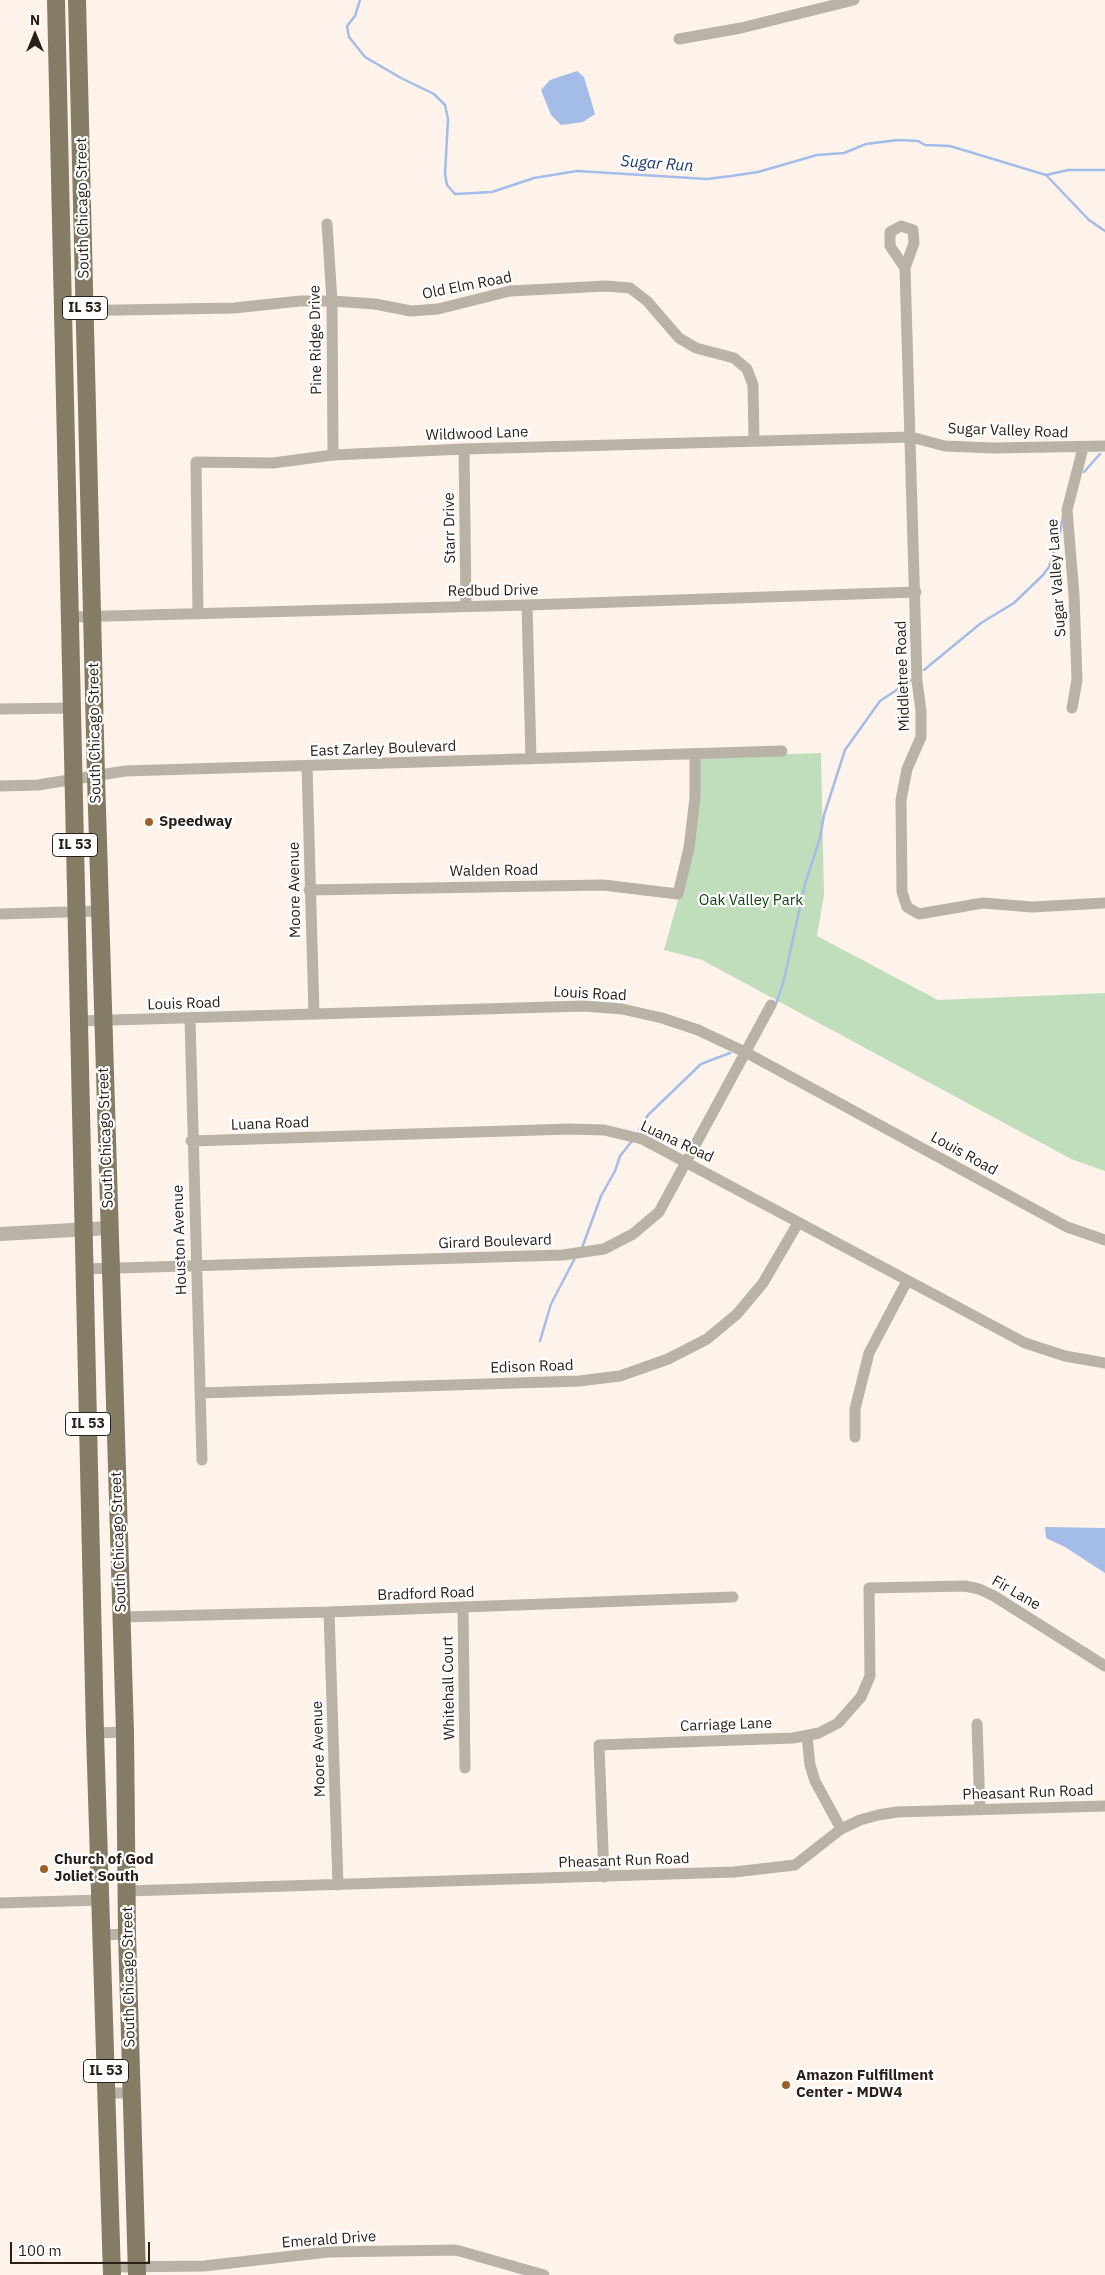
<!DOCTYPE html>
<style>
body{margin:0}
#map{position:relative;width:1105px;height:2275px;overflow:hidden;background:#fef3eb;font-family:"IBM Plex Sans",sans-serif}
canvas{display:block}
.north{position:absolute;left:10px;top:10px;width:50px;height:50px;-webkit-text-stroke:4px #fff;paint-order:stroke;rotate:0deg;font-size:14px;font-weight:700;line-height:20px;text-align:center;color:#2a2019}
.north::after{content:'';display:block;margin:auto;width:18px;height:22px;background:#2a2019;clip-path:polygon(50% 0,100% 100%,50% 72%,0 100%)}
.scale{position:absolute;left:10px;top:2242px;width:140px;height:22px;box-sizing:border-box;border:2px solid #2a2019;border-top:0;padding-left:6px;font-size:15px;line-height:18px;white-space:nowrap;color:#2a2019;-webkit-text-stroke:4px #fff;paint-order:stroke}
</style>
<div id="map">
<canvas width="1105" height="2275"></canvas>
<div class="north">N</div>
<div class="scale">100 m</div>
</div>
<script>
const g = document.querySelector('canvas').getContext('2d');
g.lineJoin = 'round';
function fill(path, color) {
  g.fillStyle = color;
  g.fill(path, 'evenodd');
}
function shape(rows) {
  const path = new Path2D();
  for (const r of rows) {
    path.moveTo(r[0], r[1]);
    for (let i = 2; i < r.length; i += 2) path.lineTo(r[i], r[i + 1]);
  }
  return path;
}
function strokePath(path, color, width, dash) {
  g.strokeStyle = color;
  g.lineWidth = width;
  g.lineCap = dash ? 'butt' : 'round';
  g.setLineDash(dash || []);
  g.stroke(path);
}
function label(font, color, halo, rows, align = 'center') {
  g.font = font + ' "IBM Plex Sans",sans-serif';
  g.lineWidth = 4.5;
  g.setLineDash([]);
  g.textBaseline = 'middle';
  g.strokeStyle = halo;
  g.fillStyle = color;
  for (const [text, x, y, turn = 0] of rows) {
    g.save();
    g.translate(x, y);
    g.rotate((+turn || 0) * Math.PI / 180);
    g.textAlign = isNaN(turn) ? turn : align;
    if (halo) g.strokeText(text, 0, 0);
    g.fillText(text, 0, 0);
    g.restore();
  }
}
const green = shape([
 [821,753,824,895,817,936,938,1000,1105,993,1105,1171,1071,1159,702,960,664,950,693,846,697,757]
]);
const water = shape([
 [577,71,584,77,595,114,583,122,561,125,551,115,541,90,550,80],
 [1045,1527,1105,1528,1105,1573,1065,1547,1046,1538]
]);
const stream = shape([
 [360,0,355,16,347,26,349,37,365,57,401,78,434,94,445,105,448,119,445,174,447,185,455,194,492,192,534,178,577,171,707,179,731,176,758,172,817,155,844,153,866,144,898,140,918,141,925,145,950,146,1046,175,1068,170,1105,170],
 [1046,175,1089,220,1105,231],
 [1084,472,1100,454],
 [924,670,981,623,1014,603,1043,575,1049,567,1060,533,1063,516],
 [776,1004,784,980,805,884,820,838,824,815,845,750,880,701,913,679],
 [639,1130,648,1115,701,1064,730,1053],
 [582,1248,601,1196,615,1171,620,1156,632,1141],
 [540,1341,551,1304,576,1256]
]);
const minor = shape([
 [679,39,741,28,854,0],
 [327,224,332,301,333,455],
 [905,268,890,246,890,232,901,226,913,230,914,243,905,268,917,681,921,711,921,737,907,769,901,800,902,892,907,907,919,914,983,903,1032,907,1105,903],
 [63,311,234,308,300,301,332,301,375,304,411,311,438,309,510,291,606,286,630,288,647,301,679,338,696,348,734,358,747,369,753,385,754,440],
 [464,449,466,605],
 [527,605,531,759],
 [198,614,196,462,273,463,333,455,464,449,911,437,945,446,993,448,1105,446],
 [70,617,527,605,916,592],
 [1072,708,1077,680,1074,595,1067,510,1083,448],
 [0,709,72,708],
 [307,766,314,1014],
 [0,786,38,785,125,771,782,751],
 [309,890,603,885,678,894,689,848,695,798,695,754],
 [0,914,100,911],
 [190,1019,202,1460],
 [79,1021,584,1006,622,1009,662,1018,698,1030,747,1053,1067,1227,1105,1240],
 [191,1141,570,1129,604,1130,642,1139,1025,1343,1065,1356,1105,1363],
 [84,1269,563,1255,604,1249,633,1234,659,1212,771,1005],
 [200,1393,579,1381,620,1376,668,1359,707,1339,737,1314,763,1283,798,1223],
 [855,1437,855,1409,869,1353,907,1281],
 [463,1607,465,1768],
 [329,1612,338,1885],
 [121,1617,329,1612,733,1597],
 [977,1724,980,1810],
 [95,1733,125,1732],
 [807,1736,810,1765,815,1781,841,1829],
 [604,1877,599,1745,793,1738,819,1733,838,1723,861,1697,870,1676,869,1588,965,1586,979,1589,994,1596,1105,1666],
 [127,1891,734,1872,795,1865,841,1829,860,1820,878,1815,897,1812,1105,1806],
 [0,1903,101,1900],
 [103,1935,127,1934],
 [107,2093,132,2093],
 [112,2267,204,2266,328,2252,456,2250,544,2275]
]);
const tertiary = shape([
 [0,1234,109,1228]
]);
const primary = shape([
 [56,0,95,1733,112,2275],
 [77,0,96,776,125,1732,127,1934,137,2275]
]);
const markers = [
 [149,822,5,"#9d5f25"],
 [44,1869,5,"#9d5f25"],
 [786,2085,5,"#9d5f25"]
];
const shields = [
 [85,308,45],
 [75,845,45],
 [88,1424,45],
 [106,2071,45]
];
const shieldNames = [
 ["IL 53",85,308],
 ["IL 53",75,845],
 ["IL 53",88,1424],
 ["IL 53",106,2071]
];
const streetNames = [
 ["South Chicago Street",83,208,-91],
 ["Old Elm Road",467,286,-11],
 ["Pine Ridge Drive",316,340,-91],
 ["Sugar Valley Road",1008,431,2],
 ["Wildwood Lane",477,434,-2],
 ["Starr Drive",450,528,-91],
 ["Sugar Valley Lane",1057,578,-94],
 ["Redbud Drive",493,591,-1],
 ["Middletree Road",903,676,-92],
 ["South Chicago Street",95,733,-91],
 ["East Zarley Boulevard",383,749,-2],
 ["Walden Road",494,871,-1],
 ["Moore Avenue",295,890,-91],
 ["Louis Road",590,994,3],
 ["Louis Road",184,1004,-2],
 ["Luana Road",270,1124,-2],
 ["South Chicago Street",106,1138,-92],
 ["Luana Road",677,1142,25],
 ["Louis Road",964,1154,29],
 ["Houston Avenue",180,1240,-92],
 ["Girard Boulevard",495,1242,-2],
 ["Edison Road",532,1367,-2],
 ["South Chicago Street",119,1542,-92],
 ["Fir Lane",1016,1593,30],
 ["Bradford Road",426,1594,-2],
 ["Whitehall Court",449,1688,-91],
 ["Carriage Lane",726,1725,-2],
 ["Moore Avenue",319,1749,-92],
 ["Pheasant Run Road",1028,1793,-2],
 ["Pheasant Run Road",624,1861,-2],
 ["South Chicago Street",129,1977,-91],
 ["Emerald Drive",329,2240,-4]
];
const poiNames = [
 ["Speedway",159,822],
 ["Church of God",54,1860],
 ["Joliet South",54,1877],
 ["Amazon Fulfillment",796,2076],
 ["Center - MDW4",796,2093]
];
const parkNames = [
 ["Oak Valley Park",751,901]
];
const waterNames = [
 ["Sugar Run",657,164,4]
];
fill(green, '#c0ddbc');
fill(water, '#a4bce8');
strokePath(stream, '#a4bce8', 2.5);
strokePath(minor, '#b8b3a6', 11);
strokePath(tertiary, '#b8b3a6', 14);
strokePath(primary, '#857c65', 18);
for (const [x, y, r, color] of markers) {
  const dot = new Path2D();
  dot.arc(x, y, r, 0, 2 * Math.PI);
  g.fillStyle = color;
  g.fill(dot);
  strokePath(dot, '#fff', 2);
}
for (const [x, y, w] of shields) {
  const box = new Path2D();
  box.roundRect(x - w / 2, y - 11.5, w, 23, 4);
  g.fillStyle = '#fff';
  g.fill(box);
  strokePath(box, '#2a2019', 1);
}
label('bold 14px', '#2a2019', null, shieldNames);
label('15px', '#2a2019', '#fff', streetNames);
label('bold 15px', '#2a2019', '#fff', poiNames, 'left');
label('15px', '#11430c', '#fff', parkNames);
label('italic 16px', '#1a366b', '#fff', waterNames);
</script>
